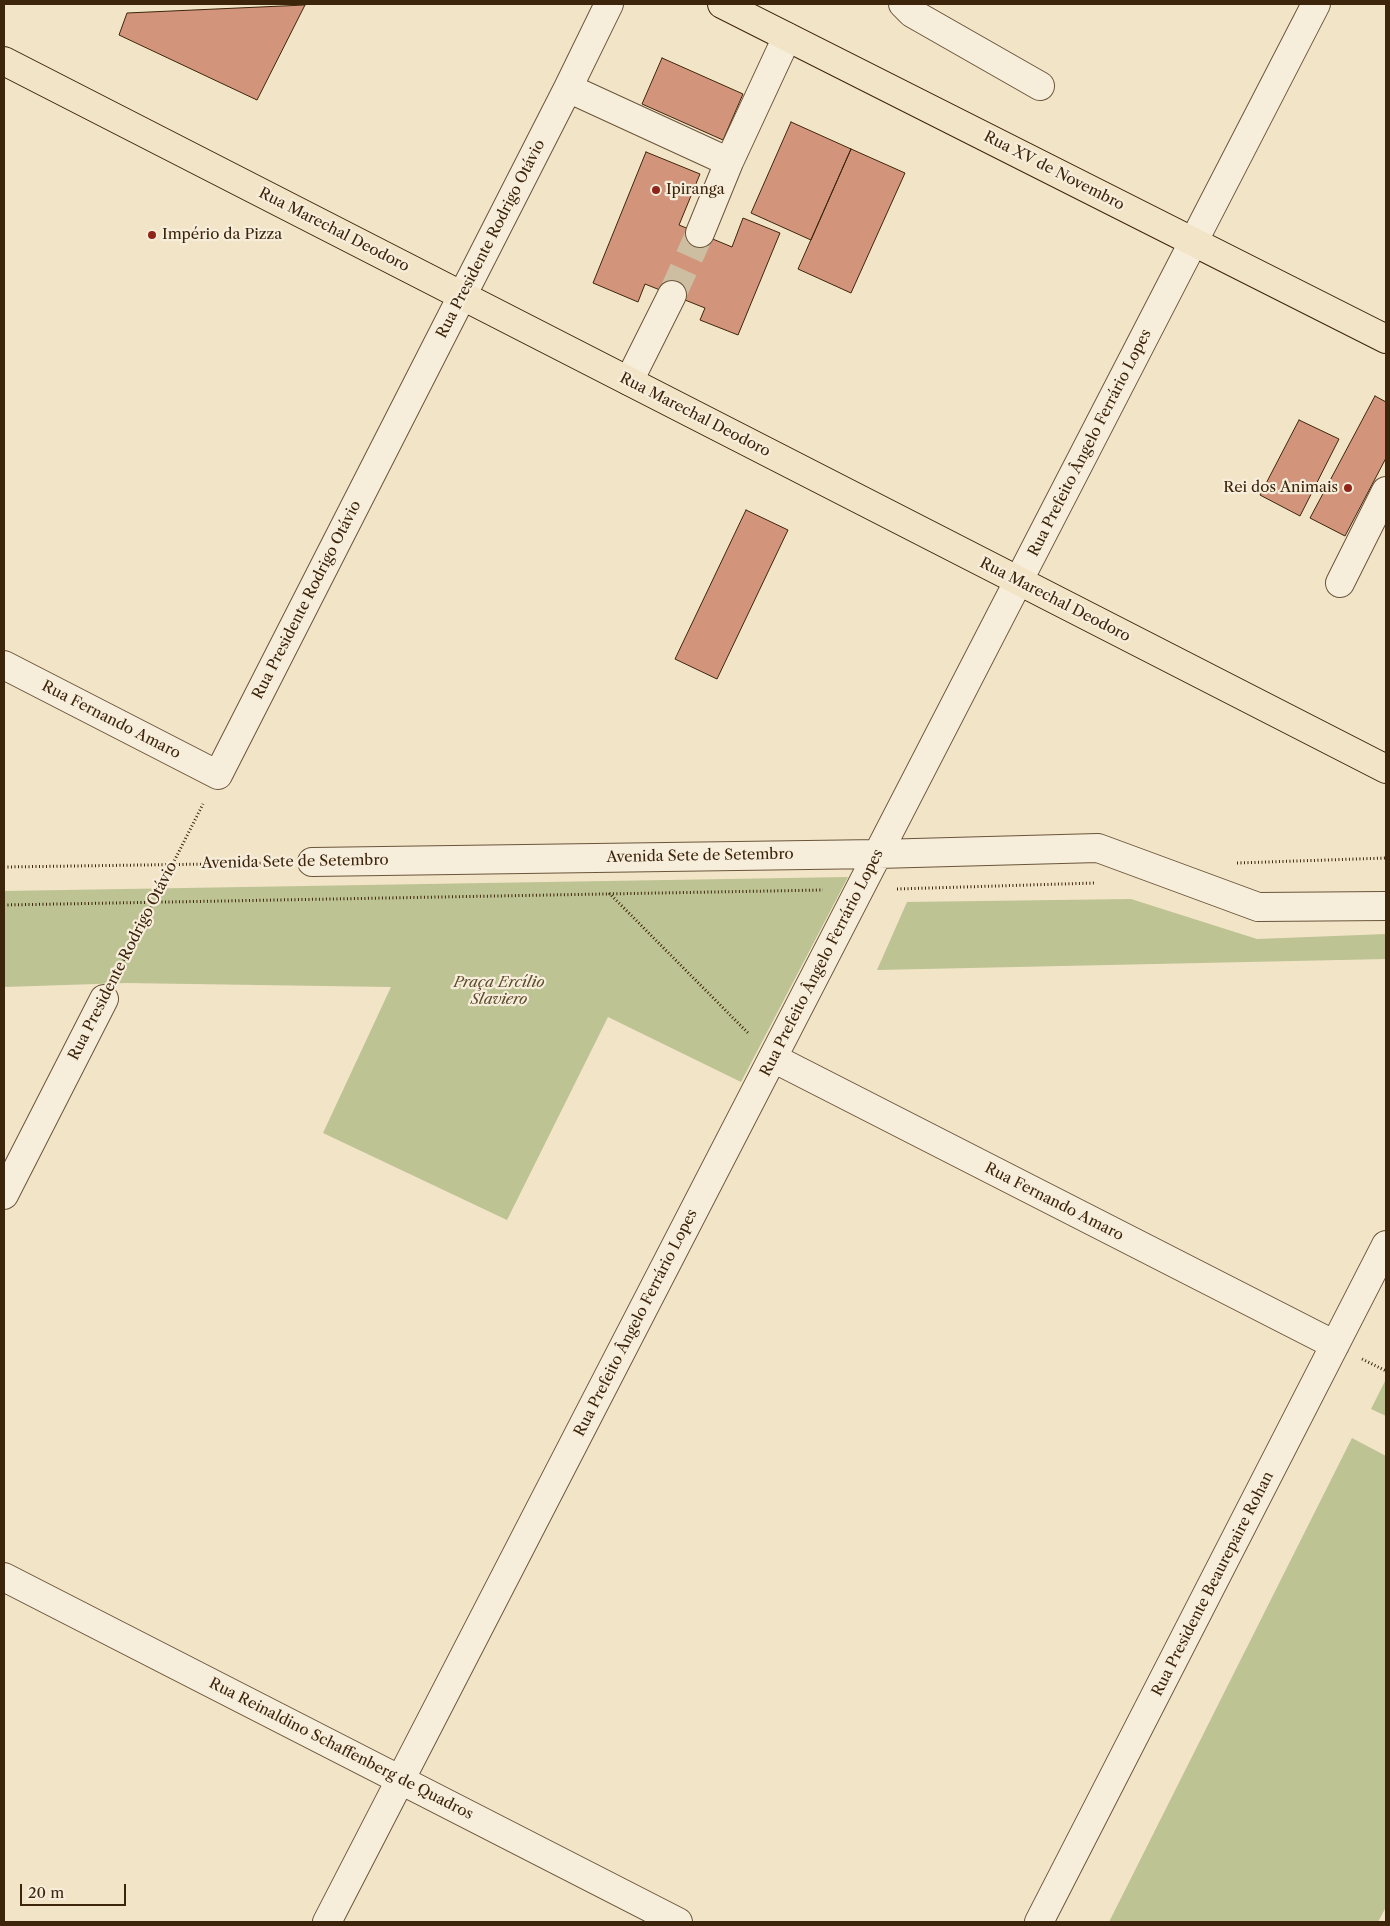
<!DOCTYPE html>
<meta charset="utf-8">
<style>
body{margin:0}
#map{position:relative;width:1390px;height:1926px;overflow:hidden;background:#f2e4c7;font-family:"Libre Caslon Text",serif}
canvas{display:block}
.frame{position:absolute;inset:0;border:5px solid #3d250b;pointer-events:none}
.scale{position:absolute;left:20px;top:1884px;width:106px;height:22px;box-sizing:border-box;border:2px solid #3d250b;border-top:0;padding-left:6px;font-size:15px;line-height:18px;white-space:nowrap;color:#3d250b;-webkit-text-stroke:4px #f7eddb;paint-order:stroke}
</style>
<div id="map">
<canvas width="1390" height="1926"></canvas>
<div class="frame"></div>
<div class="scale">20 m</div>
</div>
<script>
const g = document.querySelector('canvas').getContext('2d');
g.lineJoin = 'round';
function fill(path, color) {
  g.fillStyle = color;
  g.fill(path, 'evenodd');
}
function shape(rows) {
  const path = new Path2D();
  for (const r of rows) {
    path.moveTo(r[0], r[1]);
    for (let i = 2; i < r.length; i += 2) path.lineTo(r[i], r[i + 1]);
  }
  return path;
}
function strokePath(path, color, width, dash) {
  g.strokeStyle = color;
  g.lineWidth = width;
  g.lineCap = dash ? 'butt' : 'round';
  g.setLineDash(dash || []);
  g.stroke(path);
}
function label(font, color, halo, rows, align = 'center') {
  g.font = font + ' "Libre Caslon Text",serif';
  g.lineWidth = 4.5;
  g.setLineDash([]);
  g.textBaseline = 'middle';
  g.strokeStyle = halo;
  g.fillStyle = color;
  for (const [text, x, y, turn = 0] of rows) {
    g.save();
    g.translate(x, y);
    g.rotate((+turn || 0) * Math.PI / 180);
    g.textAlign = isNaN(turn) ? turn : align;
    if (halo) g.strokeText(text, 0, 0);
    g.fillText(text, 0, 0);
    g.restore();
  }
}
const green = shape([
 [848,877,741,1082,608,1017,507,1220,323,1133,391,987,126,983,4,987,4,891],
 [1131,899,1257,939,1386,934,1386,959,877,970,907,902],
 [1386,1379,1386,1416,1371,1409],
 [1352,1438,1386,1456,1386,1907,1378,1922,1109,1922]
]);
const building = shape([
 [305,5,257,100,119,35,127,13,305,5],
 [662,58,743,94,723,140,642,104,662,58],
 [791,122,851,149,811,240,751,213,791,122],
 [851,149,905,173,851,293,798,269,851,149],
 [646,152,700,174,679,225,732,247,743,218,780,233,738,335,700,320,705,308,645,284,638,302,593,283,646,152],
 [1375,396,1386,402,1386,458,1345,536,1310,518,1375,396],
 [1299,420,1339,439,1300,516,1260,495,1299,420],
 [746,510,788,530,717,679,675,659,746,510]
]);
const minorTunnel = shape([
 [672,295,700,233]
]);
const path = shape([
 [1237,863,1386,858],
 [4,867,281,863],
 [897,889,1095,883],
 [609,893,749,1034],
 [4,905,823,890],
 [119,970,203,804],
 [1362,1359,1386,1371]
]);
const minor = shape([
 [903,4,912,13,1040,86],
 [568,88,729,162,700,233],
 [729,162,787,37],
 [629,381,672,295],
 [1340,583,1386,491],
 [4,665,218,775,568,88,609,4],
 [312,862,878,854,1098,848,1258,907,1386,906],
 [773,1058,1335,1345],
 [4,1195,104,999],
 [4,1577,678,1922],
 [327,1922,1316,4],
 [1039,1922,1386,1245]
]);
const major = shape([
 [722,4,1386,339],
 [4,61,1386,769]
]);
const markers = [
 [656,190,5,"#8f2418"],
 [152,235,5,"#8f2418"],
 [1348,488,5,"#8f2418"]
];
const streetNames = [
 ["Rua XV de Novembro",1054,171,27],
 ["Rua Marechal Deodoro",334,230,27],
 ["Rua Presidente Rodrigo Otávio",491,239,-63],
 ["Rua Marechal Deodoro",695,415,27],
 ["Rua Prefeito Ângelo Ferrário Lopes",1090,443,-63],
 ["Rua Presidente Rodrigo Otávio",307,600,-63],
 ["Rua Marechal Deodoro",1055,600,27],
 ["Rua Fernando Amaro",111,720,27],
 ["Avenida Sete de Setembro",700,856,-1],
 ["Avenida Sete de Setembro",295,862,-1],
 ["Rua Presidente Rodrigo Otávio",123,961,-63],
 ["Rua Prefeito Ângelo Ferrário Lopes",822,963,-63],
 ["Rua Fernando Amaro",1054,1202,27],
 ["Rua Prefeito Ângelo Ferrário Lopes",636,1323,-63],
 ["Rua Presidente Beaurepaire Rohan",1213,1584,-63],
 ["Rua Reinaldino Schaffenberg de Quadros",341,1749,27]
];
const poiNames = [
 ["Ipiranga",666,190],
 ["Império da Pizza",162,235],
 ["Rei dos Animais",1338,488,"right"]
];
const parkNames = [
 ["Praça Ercílio",499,983],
 ["Slaviero",499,1000]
];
fill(green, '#bdc393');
fill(building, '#d2957c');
strokePath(building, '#3d250b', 1);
strokePath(minorTunnel, '#cebea1', 28, [28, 14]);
strokePath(minor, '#6a553a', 30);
strokePath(major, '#3d250b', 30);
strokePath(path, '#3d250b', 3, [1, 2.5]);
strokePath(minor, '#f7eddb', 28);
strokePath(major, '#f2e4c7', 28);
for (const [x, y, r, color] of markers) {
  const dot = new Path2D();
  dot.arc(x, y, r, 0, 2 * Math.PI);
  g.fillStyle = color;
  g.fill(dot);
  strokePath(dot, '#f7eddb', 2);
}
label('15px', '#3d250b', '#f7eddb', streetNames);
label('15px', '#3d250b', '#f7eddb', poiNames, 'left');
label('italic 15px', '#5d4c2d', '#f7eddb', parkNames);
</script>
